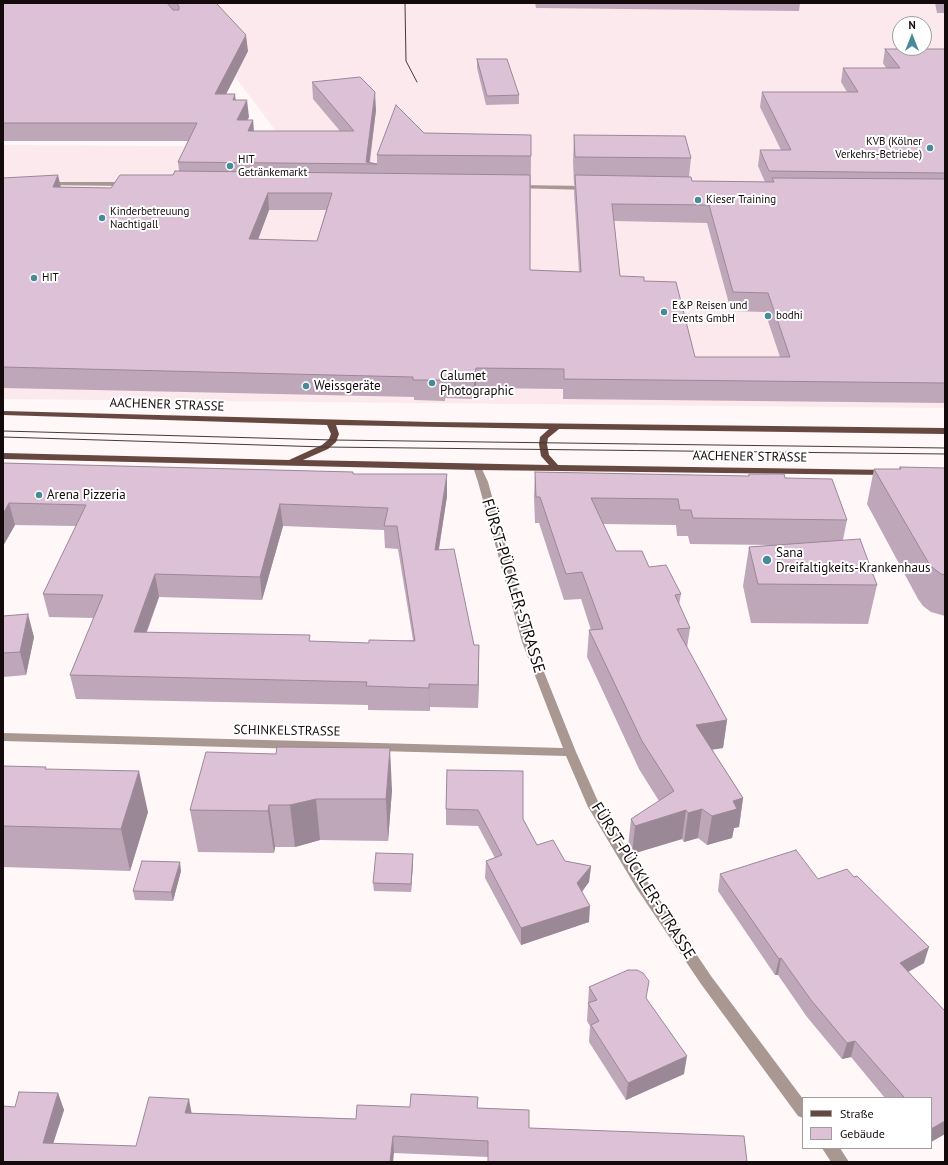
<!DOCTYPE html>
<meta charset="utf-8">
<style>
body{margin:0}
#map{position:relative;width:948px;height:1165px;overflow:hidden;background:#fff7f8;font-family:"PT Sans",sans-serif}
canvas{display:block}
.frame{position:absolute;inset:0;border:4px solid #14090b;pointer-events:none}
.legend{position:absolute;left:802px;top:1097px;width:130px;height:52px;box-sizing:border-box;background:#fff;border:1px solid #a19d9d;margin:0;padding:5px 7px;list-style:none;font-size:12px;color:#14090b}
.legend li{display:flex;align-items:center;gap:8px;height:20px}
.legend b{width:20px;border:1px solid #a19d9d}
.north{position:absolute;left:892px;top:16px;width:40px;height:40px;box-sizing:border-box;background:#fff;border:1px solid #a19d9d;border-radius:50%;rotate:0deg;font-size:11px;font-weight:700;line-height:16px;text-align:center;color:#14090b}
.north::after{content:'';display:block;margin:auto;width:14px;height:18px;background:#478b98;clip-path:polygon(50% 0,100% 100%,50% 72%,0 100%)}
</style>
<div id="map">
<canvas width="948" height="1165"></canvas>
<div class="frame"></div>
<ul class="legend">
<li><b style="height:5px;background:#664840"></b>Straße</li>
<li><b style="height:11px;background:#ddc2d7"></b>Gebäude</li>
</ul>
<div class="north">N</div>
</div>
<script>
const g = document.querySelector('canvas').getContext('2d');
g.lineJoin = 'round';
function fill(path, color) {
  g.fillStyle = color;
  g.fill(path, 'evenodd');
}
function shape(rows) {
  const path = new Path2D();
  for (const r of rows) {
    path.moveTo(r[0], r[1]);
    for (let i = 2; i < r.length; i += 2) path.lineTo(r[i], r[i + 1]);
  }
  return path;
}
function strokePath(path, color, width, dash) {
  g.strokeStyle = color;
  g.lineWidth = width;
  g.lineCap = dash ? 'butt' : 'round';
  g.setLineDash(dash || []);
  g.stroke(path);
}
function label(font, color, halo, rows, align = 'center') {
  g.font = font + ' "PT Sans",sans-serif';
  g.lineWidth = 4;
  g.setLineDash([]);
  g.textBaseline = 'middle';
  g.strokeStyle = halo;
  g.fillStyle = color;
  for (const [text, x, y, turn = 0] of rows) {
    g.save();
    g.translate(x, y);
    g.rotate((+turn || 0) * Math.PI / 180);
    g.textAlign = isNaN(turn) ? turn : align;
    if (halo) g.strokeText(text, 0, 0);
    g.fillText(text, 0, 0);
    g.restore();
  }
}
const built = shape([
 [177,3,945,3,945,408,3,399,3,145,288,147,208,41],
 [900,24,924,24,924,48,900,48]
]);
const minor = shape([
 [47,182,127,182,130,184,127,186,45,185,45,183,47,182],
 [517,185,587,186,590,188,587,190,515,188,515,186,517,185],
 [477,464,481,467,488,482,532,642,576,752,600,806,647,881,711,976,803,1099,803,1118,798,1116,701,984,637,889,588,807,566,756,3,741,3,733,563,748,522,642,478,482,473,467,477,464],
 [822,1148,840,1148,849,1162,831,1162,822,1148]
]);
const major = shape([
 [3,411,430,422,945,428,945,434,559,429,548,438,547,444,549,455,558,465,890,470,891,472,887,475,477,470,3,459,3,453,289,460,322,445,329,439,331,434,327,425,3,415,3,411],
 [336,425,549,429,540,437,539,444,541,456,549,465,303,460,328,449,336,442,339,434,336,425]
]);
const tram = shape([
 [405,3,406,61,417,82],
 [3,431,333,440,945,448],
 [3,437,325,447,945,454]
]);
const wall = shape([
 [3,3,216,3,248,51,226,94,236,100,249,117,247,120,253,120,254,131,340,131,313,99,312,82,376,110,370,162,377,164,377,173,377,155,424,133,531,156,530,270,579,272,574,192,575,185,574,185,573,163,574,135,691,158,689,177,692,181,765,182,758,166,760,150,781,150,760,107,762,92,847,92,841,82,843,68,886,68,883,63,885,49,945,49,945,403,563,399,563,389,476,388,474,399,445,398,445,401,414,400,414,397,3,388,3,178,61,187,111,188,173,175,179,171,178,162,188,141,3,141],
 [269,210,326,210,317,241,258,240],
 [614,221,707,223,731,311,765,312,780,357,695,357,644,281,620,276],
 [535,3,800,3,799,11,536,8],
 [935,3,945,3,945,13,937,13],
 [477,59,519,95,519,104,486,105,477,68],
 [3,463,353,472,353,474,447,496,439,550,474,645,479,645,479,668,478,708,430,707,430,711,368,710,368,705,76,699,70,675,94,618,49,617,43,594,76,526,15,525,3,546],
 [283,526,384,530,385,548,398,549,413,640,369,643,311,641,147,632,159,597,262,600],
 [900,467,945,468,945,616,931,612,923,606,918,599,867,504,874,469,899,469],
 [535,472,748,476,749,474,785,478,847,520,843,540,877,585,868,624,751,623,743,586,749,547,773,545,690,544,688,536,677,536,676,525,603,524,616,551,649,567,681,594,679,605,690,628,687,648,727,720,723,748,712,749,743,798,739,827,734,828,732,838,707,845,698,838,684,842,682,839,632,854,628,847,631,819,659,801,639,769,587,657,589,630,591,630,581,599,564,600,539,523,535,523,534,497],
 [3,616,34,637,26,675,3,677],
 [3,766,46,769,148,812,130,871,3,867],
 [447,770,523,819,537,845,565,861,591,866,589,882,582,892,589,922,521,945,485,878,486,861,495,858,478,826,446,825,446,809],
 [392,790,388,841,320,840,295,847,275,847,274,853,198,852,190,810],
 [413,854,413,862,411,892,374,891,373,883],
 [181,871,173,901,135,900,133,891],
 [720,874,818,879,924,963,908,972,945,1011,945,1134,931,1142,931,1098,885,1098,851,1057,842,1059,807,1017,778,975,775,975,718,891],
 [589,987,647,999,684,1074,626,1100,589,1042,590,1026,587,1021],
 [58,1093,64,1110,53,1144,136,1146,192,1113,356,1119,410,1107,478,1097,477,1108,529,1110,488,1157,394,1153,3,1162,15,1107]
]);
const shadedWall = shape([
 [246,35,248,51,217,112,215,94],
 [375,92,376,110,369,164,366,162],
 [235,94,237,112,233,100],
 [247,100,249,117,239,138,237,120],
 [253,120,254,138,248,131],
 [58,175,62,192,53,187],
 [268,193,269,210,251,258,249,239],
 [476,368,476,388,474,399,474,378],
 [447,474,447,496,435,572,435,550],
 [9,503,15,525,3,546,3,514],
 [280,504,283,526,262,600,260,577],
 [155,574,159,597,138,655,134,632],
 [28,614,34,637,26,675,20,652],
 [479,645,479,668,478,708,478,685],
 [429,684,430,707,430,711,429,688],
 [727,720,723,748,692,753,696,725],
 [390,748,392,790,388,841,386,799],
 [139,771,148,812,130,871,121,829],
 [743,798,739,827,734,828,732,838,707,845,712,816,733,801],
 [316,799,320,840,295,847,290,805],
 [269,805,275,847,274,853,268,811],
 [702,809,698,838,684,842,688,813],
 [686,810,682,839,632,854,635,826],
 [413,854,413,862,411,892,411,884],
 [180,862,181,871,173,901,171,892],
 [591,866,589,882,576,899,577,883],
 [590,906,589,922,521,945,521,928],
 [929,947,924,963,895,979,900,963],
 [781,958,778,975,775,975,779,959],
 [855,1041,851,1057,842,1059,847,1043],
 [687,1056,684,1074,626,1100,628,1083],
 [58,1093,64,1110,48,1159,43,1143],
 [189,1099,192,1115,185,1113],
 [945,1121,945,1134,931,1142,931,1129],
 [393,1136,394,1153,393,1162,390,1162]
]);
const building = shape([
 [3,3,167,3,173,10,179,10,179,6,176,3,216,3,246,35,215,94,235,94,233,100,247,100,237,120,253,120,248,131,354,131,312,82,360,77,375,92,366,162,377,164,178,162,197,123,3,123,3,3],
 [885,49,945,49,945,173,769,171,760,150,791,150,762,92,858,92,843,68,900,68,885,49],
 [477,59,507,59,519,95,487,96,477,59],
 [396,105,424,133,531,135,531,156,377,155,396,105],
 [574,135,685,136,691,158,575,157,574,135],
 [175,171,530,175,530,270,581,272,575,175,691,177,692,181,774,182,772,178,945,179,945,383,564,379,564,369,476,368,474,378,444,377,444,380,413,380,413,377,3,367,3,178,58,175,53,187,111,188,120,175,173,175,175,171],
 [268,193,332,193,317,241,249,239,268,193],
 [612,204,709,205,733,292,768,293,790,357,695,357,676,282,644,281,644,277,620,276,612,204],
 [3,463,353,472,353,474,447,474,435,550,454,549,474,645,479,645,478,685,429,684,429,688,366,686,367,682,70,675,103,595,43,594,86,505,9,503,3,514,3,463],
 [280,504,388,508,384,526,397,526,415,641,369,640,369,643,309,641,310,635,134,632,155,574,260,577,280,504],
 [900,467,945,468,945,575,941,574,933,568,928,562,874,469,901,469,900,467],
 [535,472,749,476,749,474,784,474,785,478,832,479,847,520,693,518,691,510,680,510,678,499,591,498,616,551,642,551,649,567,666,565,681,594,675,595,690,628,677,629,727,720,696,725,743,798,733,801,737,809,712,816,702,809,688,813,686,810,635,826,631,819,674,791,642,741,589,630,603,629,582,572,566,574,540,497,536,497,535,472],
 [860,539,877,585,758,584,749,547,860,539],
 [28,614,20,652,3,653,3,616,28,614],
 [277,747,390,748,386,799,316,799,290,805,269,805,268,811,190,810,206,752,276,754,277,747],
 [3,766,46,767,45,769,139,771,121,829,3,826,3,766],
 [447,770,523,771,523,819,537,845,553,840,565,861,591,866,577,883,590,906,521,928,486,861,502,855,478,810,446,809,447,770],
 [796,850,818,879,847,869,854,877,857,876,929,947,900,963,945,1011,945,1121,931,1129,931,1098,902,1098,904,1097,855,1041,847,1043,811,1000,781,958,779,959,720,874,796,850],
 [376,853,413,854,411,884,373,883,376,853],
 [142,861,180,862,171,892,133,891,142,861],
 [628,970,637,970,643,973,649,981,646,998,687,1056,628,1083,591,1025,599,1021,588,1003,597,1000,589,987,628,970],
 [19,1092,58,1093,43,1143,136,1146,149,1097,189,1099,185,1113,356,1119,357,1105,410,1107,411,1094,478,1097,477,1108,529,1110,529,1128,744,1136,747,1162,488,1162,488,1141,393,1136,390,1162,3,1162,3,1106,15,1107,19,1092]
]);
const markers = [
 [930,148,4,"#478b98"],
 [230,166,4,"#478b98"],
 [698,200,4,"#478b98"],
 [102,218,4,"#478b98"],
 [34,278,4,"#478b98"],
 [664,312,4,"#478b98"],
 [768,316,4,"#478b98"],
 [432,383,4,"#478b98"],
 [306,386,4,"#478b98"],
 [39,495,4,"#478b98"],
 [767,560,5,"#478b98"]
];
const farPoinames = [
 ["KVB (Kölner",922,142,"right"],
 ["Verkehrs-Betriebe)",922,155,"right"],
 ["HIT",238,160],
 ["Getränkemarkt",238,173],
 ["Kieser Training",706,200],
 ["Kinderbetreuung",110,212],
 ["Nachtigall",110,225],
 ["HIT",42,278],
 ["E&P Reisen und",672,306],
 ["Events GmbH",672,319],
 ["bodhi",776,316]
];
const poiNames = [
 ["Calumet",440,376],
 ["Photographic",440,391],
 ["Weissgeräte",314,386],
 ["Arena Pizzeria",47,495],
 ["Sana",776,553],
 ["Dreifaltigkeits-Krankenhaus",776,568]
];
const streetNames = [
 ["AACHENER STRASSE",167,405,2],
 ["AACHENER STRASSE",750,457,1],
 ["SCHINKELSTRASSE",287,731,1]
];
const nearStreetnames = [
 ["FÜRST-PÜCKLER-STRASSE",513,586,73],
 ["FÜRST-PÜCKLER-STRASSE",643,881,58]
];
fill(built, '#fce9ed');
fill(minor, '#a99792');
fill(major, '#664840');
strokePath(tram, '#443a3b', 1);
fill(wall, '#bea7b9');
fill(shadedWall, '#9b8896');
fill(building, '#ddc2d7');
strokePath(building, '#9b8896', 1);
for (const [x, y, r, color] of markers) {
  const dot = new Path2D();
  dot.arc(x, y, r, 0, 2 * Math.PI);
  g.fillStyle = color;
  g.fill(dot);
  strokePath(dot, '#fff', 1.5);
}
label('11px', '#14090b', '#fff', farPoinames, 'left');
label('13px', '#14090b', '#fff', poiNames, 'left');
label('13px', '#14090b', '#fff', streetNames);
label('16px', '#14090b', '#fff', nearStreetnames);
</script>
